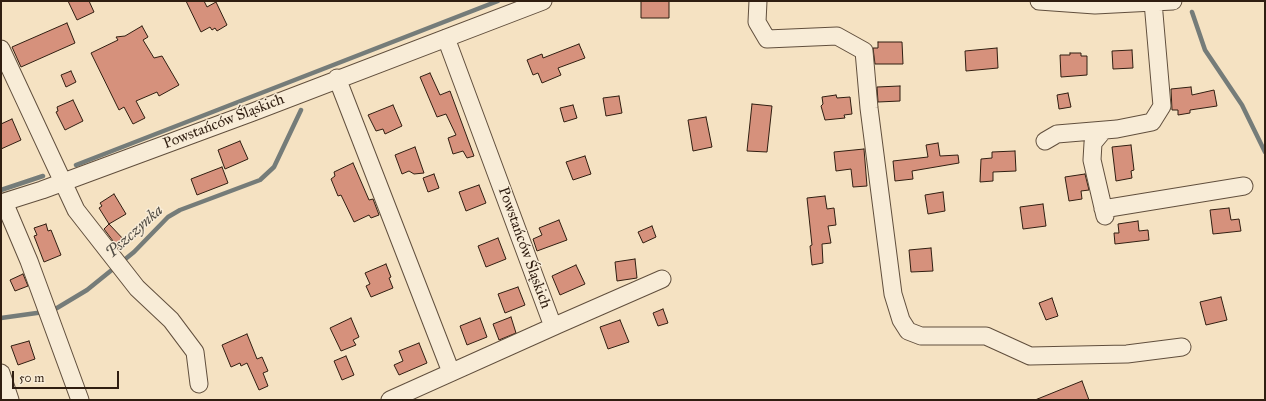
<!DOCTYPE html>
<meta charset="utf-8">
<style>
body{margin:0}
#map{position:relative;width:1266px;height:401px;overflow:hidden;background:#f5e2c2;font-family:"IM FELL Great Primer",serif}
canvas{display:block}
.frame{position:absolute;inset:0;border:2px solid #301e11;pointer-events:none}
.scale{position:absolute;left:12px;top:371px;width:107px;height:18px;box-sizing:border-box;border:2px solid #301e11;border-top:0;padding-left:5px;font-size:12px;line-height:14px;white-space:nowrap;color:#301e11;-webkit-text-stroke:3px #f8ecd7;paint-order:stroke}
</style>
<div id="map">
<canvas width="1266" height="401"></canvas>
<div class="frame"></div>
<div class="scale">50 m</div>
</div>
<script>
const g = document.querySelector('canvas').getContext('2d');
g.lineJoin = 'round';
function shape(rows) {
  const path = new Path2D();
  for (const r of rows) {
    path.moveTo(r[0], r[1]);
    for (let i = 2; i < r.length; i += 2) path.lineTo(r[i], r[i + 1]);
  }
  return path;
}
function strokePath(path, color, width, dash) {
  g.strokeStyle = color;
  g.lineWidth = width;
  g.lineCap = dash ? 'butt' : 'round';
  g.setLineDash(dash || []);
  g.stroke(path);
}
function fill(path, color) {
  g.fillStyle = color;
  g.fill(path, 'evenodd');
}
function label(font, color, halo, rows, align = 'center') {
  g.font = font + ' "IM FELL Great Primer",serif';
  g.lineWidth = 3;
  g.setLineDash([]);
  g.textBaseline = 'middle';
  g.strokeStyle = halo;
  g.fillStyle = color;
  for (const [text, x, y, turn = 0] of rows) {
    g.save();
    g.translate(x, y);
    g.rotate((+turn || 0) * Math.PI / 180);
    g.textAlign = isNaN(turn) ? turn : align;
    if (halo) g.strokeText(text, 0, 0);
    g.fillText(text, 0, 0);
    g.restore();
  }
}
const stream = shape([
 [1192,12,1205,50,1242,105,1265,152],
 [76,165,498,1],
 [1,190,43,176],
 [1,318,44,312,57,308,87,290,134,252,168,217,180,210,260,180,274,167,301,110]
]);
const building = shape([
 [68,1,89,1,94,12,77,20,68,1],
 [186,1,204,1,207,7,216,2,227,25,217,31,215,28,212,30,210,27,201,32,186,1],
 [641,1,669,1,669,18,641,18,641,1],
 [67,23,75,43,21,67,12,47,67,23],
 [142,26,148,37,143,40,154,58,162,56,179,85,159,96,157,92,136,101,145,118,133,124,124,107,119,110,91,53,118,40,116,37,125,36,142,26],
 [878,42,902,42,903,64,875,64,873,48,878,48,878,42],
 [579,44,585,58,558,68,561,75,542,83,538,73,533,75,527,60,542,54,543,58,579,44],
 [997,48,998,68,966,71,965,51,997,48],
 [1132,50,1133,68,1113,69,1112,51,1132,50],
 [1070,53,1081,53,1081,56,1087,56,1087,75,1061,77,1060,55,1070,55,1070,53],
 [71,71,76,82,66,87,61,75,71,71],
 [430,73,440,95,450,91,474,156,467,158,463,151,453,154,448,138,456,135,446,114,437,117,420,77,430,73],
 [900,86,900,101,878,102,877,87,900,86],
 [1191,87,1192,95,1214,90,1217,106,1190,110,1190,113,1178,115,1178,110,1172,110,1171,89,1191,87],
 [1068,93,1071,107,1059,109,1057,95,1068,93],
 [836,95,837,98,850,97,852,114,844,115,845,118,825,120,821,106,823,104,822,97,836,95],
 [619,96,622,113,606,116,603,98,619,96],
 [73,100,83,121,65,130,56,112,58,111,57,107,73,100],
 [752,104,772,106,767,152,747,151,752,104],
 [393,105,402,126,385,134,383,129,376,131,368,115,393,105],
 [573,105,577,118,564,122,560,108,573,105],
 [706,117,712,147,693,151,688,120,706,117],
 [12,119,21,140,1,149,1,124,12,119],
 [240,141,248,159,225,169,218,150,240,141],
 [938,143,940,156,958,155,959,163,912,171,913,179,895,181,893,161,928,157,926,145,938,143],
 [1131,145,1134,170,1131,171,1132,178,1116,181,1112,147,1131,145],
 [415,147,424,173,414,174,409,171,402,174,395,155,415,147],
 [864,149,867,186,853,187,851,169,836,171,834,152,864,149],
 [1015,151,1016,171,993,172,993,181,980,182,981,159,992,158,992,152,1015,151],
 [585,156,591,174,573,180,566,162,585,156],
 [353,163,369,200,373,199,379,215,371,218,369,215,354,222,341,195,338,196,331,179,335,176,334,172,353,163],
 [222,167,228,183,197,195,191,179,222,167],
 [434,174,439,188,428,192,423,178,434,174],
 [1085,174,1089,190,1081,191,1082,199,1069,201,1065,177,1085,174],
 [479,185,486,203,466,211,459,192,479,185],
 [943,192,945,211,928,214,925,195,943,192],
 [114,194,126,214,109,224,99,208,102,206,100,203,114,194],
 [825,196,827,209,834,208,836,225,828,226,831,243,822,244,823,263,812,265,810,246,812,245,807,198,825,196],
 [1043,204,1046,226,1023,229,1020,207,1043,204],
 [1229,208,1231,220,1239,219,1241,231,1213,234,1210,210,1229,208],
 [559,220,567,240,537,251,533,239,542,235,539,228,559,220],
 [1138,221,1139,231,1148,230,1149,240,1115,244,1114,233,1119,233,1118,224,1138,221],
 [46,224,48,231,51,230,61,255,44,262,34,236,37,235,34,228,46,224],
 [109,224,126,242,119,249,104,229,109,224],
 [652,226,656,237,643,243,638,232,652,226],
 [498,238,506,259,486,267,478,246,498,238],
 [931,248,933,271,911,272,909,250,931,248],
 [635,259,637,278,617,281,615,262,635,259],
 [386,264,391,277,389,278,393,288,371,297,366,286,370,284,365,273,386,264],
 [576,265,585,284,560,295,552,276,576,265],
 [23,274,28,286,15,291,10,280,23,274],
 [518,287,525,305,505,313,498,294,518,287],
 [1221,297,1227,320,1206,325,1200,302,1221,297],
 [1052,298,1058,316,1046,320,1039,303,1052,298],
 [663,309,668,323,658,326,653,313,663,309],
 [511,317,516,333,499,340,493,324,511,317],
 [351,318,359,337,353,340,356,345,341,351,330,328,351,318],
 [480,318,487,337,467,345,460,326,480,318],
 [620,320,629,342,608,349,600,327,620,320],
 [247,334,257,359,262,357,268,371,263,373,268,386,259,390,247,363,241,366,240,363,231,367,222,345,247,334],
 [29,341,35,359,18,365,11,346,29,341],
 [419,343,427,363,399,375,394,365,403,361,399,351,419,343],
 [346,356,354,375,342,380,334,361,346,356],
 [1082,381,1089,400,1035,400,1082,381]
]);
const minor = shape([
 [758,1,757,22,767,39,837,36,864,51,869,108,893,294,901,320,908,331,921,336,986,336,1030,356,1127,354,1182,347],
 [1039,1,1095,5,1173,1],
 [446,38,551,321,557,325,662,279],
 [1,49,76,210,137,288,171,320,195,352,199,384],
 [337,78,451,372],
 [1103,131,1093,143,1092,160,1105,216],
 [1045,141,1057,134,1117,129,1152,122,1162,106,1153,2],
 [4,202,29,261,80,400],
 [1,203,42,190,253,112,543,1],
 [1103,209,1244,186],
 [1,373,10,400],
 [390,400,557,325]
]);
const streetNames = [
 ["Powstańców Śląskich",224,122,-21],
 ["Powstańców Śląskich",524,248,70]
];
const waterNames = [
 ["Pszczynka",135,232,-42]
];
strokePath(stream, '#757c79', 4.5);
fill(building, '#d6917c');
strokePath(building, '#301e11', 1);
strokePath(minor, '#614f3d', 19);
strokePath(minor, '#f8ecd7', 17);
label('15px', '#301e11', '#f8ecd7', streetNames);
label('italic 16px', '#524d45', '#f8ecd7', waterNames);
</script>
